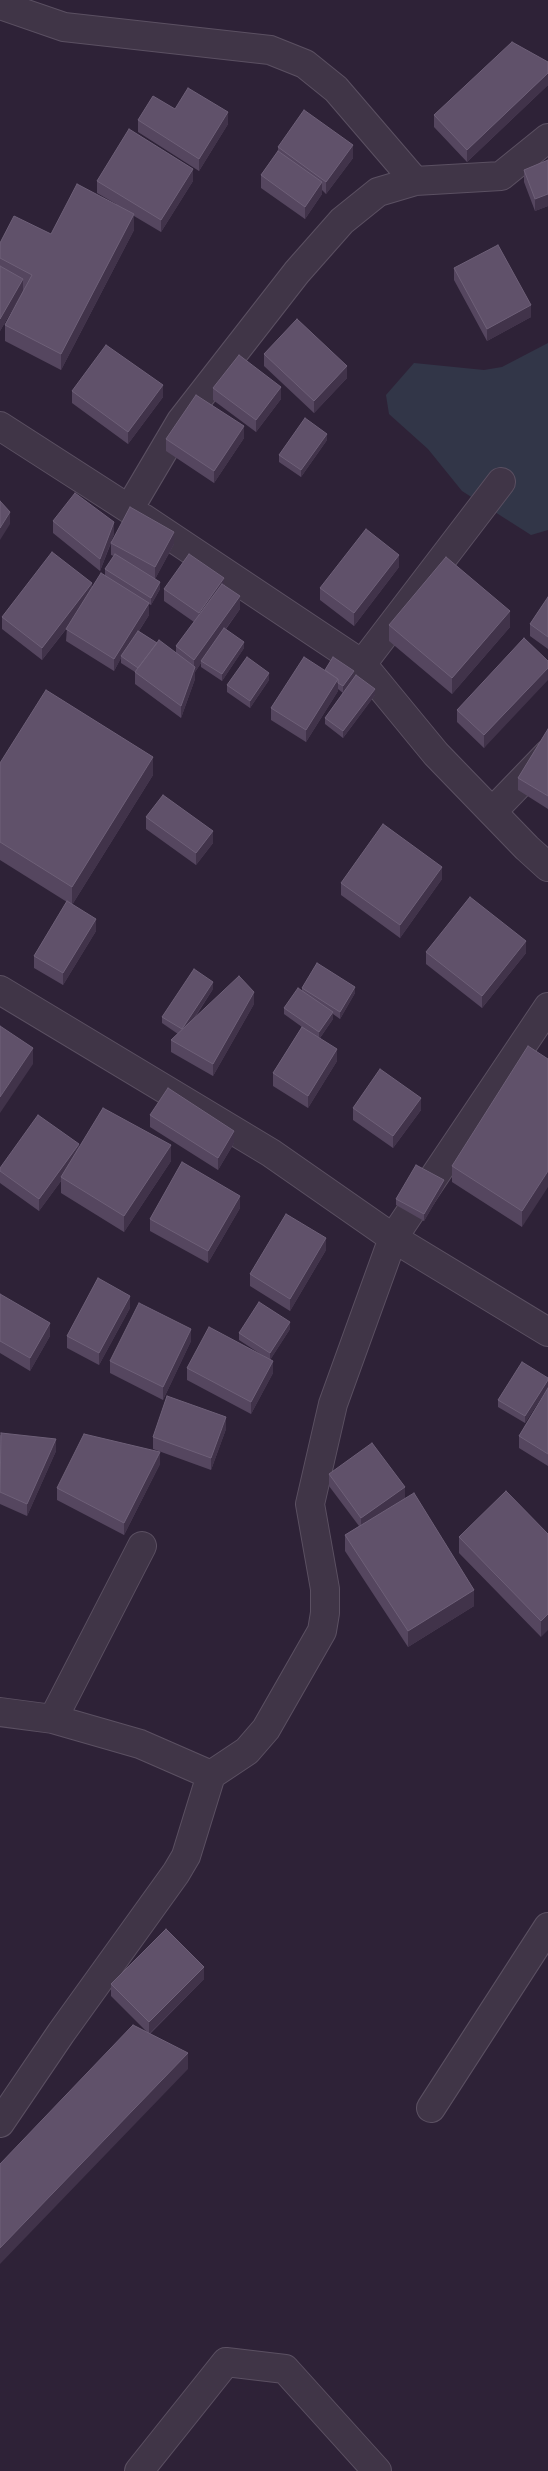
<!DOCTYPE html>
<style>
body{margin:0}
canvas{display:block;background:#2e2237}
</style>
<canvas width="548" height="2471"></canvas>
<script>
const g = document.querySelector('canvas').getContext('2d');
g.lineJoin = 'round';
function fill(path, color) {
  g.fillStyle = color;
  g.fill(path, 'evenodd');
}
function shape(rows) {
  const path = new Path2D();
  for (const r of rows) {
    path.moveTo(r[0], r[1]);
    for (let i = 2; i < r.length; i += 2) path.lineTo(r[i], r[i + 1]);
  }
  return path;
}
function strokePath(path, color, width, dash) {
  g.strokeStyle = color;
  g.lineWidth = width;
  g.lineCap = dash ? 'butt' : 'round';
  g.setLineDash(dash || []);
  g.stroke(path);
}
const green = shape([
 [548,343,548,530,531,535,462,491,428,449,389,414,386,395,414,363,484,370,502,367]
]);
const minor = shape([
 [0,5,64,27,270,50,305,64,336,89,415,181],
 [0,426,129,509,181,421,297,272,342,221,378,192,415,181,501,176,548,138],
 [143,518,362,664,436,754,527,848,548,867],
 [362,664,501,482],
 [492,812,548,754],
 [0,990,271,1153,393,1238,548,1332],
 [0,1712,53,1719,140,1744,211,1775,247,1751,266,1729,322,1631,325,1613,325,1589,310,1504,333,1404,393,1238,548,1007],
 [53,1719,142,1546],
 [431,2108,548,1927],
 [0,2123,61,2033,176,1873,186,1856,211,1775],
 [139,2471,226,2362,285,2369,377,2471]
]);
const wall = shape([
 [548,62,548,85,467,162,434,127,434,115],
 [175,109,228,124,199,171,138,132,138,120],
 [278,147,353,158,326,194,322,190,322,194,305,219,261,188,261,175,278,151],
 [548,160,548,206,535,211,524,182,524,170],
 [97,181,193,181,161,232,134,216,134,230,61,370,5,341,5,325,22,293,0,331,0,243,51,234,116,204,97,193],
 [454,268,531,317,487,341,454,280],
 [264,354,347,378,314,413,264,366],
 [213,388,281,399,256,432,213,400],
 [72,391,163,397,128,444,72,403],
 [244,438,214,483,166,451,166,439],
 [327,440,301,477,279,462,279,455],
 [53,521,114,534,111,541,174,544,155,579,160,589,151,605,149,604,149,615,139,631,157,643,176,653,176,646,194,622,164,601,164,589,224,584,240,609,226,629,244,648,222,681,201,667,201,663,195,672,195,679,181,718,135,684,135,672,121,663,121,658,114,671,66,641,67,628,42,660,2,629,2,617,92,588,105,575,105,569,114,556,111,555,111,543,100,571,53,533],
 [399,567,354,626,320,600,320,588],
 [548,597,548,649,530,636,530,624],
 [389,625,510,627,452,694,389,641],
 [548,661,484,748,457,722,457,710],
 [325,670,354,677,375,695,343,738,325,724,325,718,343,693,338,689,338,691,306,742,271,720,271,708],
 [269,680,250,708,227,692,227,685],
 [548,729,548,809,518,790,518,778],
 [0,763,153,775,72,905,96,931,63,985,34,968,34,956,67,902,0,860],
 [146,817,213,843,196,865,146,829],
 [442,879,400,938,341,895,341,883],
 [426,952,526,953,482,1008,426,964],
 [302,988,355,993,340,1019,333,1014,333,1019,320,1038,337,1061,308,1108,273,1086,273,1073,302,1027,284,1014,284,1008,302,990],
 [213,989,194,1019,254,1004,213,1076,171,1052,171,1040,178,1034,162,1023,162,1017],
 [548,1059,522,1227,452,1182,452,1166],
 [353,1108,421,1110,393,1148,353,1120],
 [150,1115,234,1143,218,1170,150,1127],
 [79,1148,171,1161,124,1232,61,1193,61,1181,39,1211,0,1183,0,1168],
 [444,1187,424,1221,396,1205,396,1199],
 [240,1208,208,1263,150,1231,150,1219],
 [326,1250,290,1311,250,1286,250,1274],
 [0,1294,50,1336,30,1371,0,1353],
 [130,1308,99,1365,67,1348,67,1336],
 [290,1329,270,1360,273,1373,251,1414,187,1380,187,1368,265,1357,239,1340,239,1333],
 [191,1341,163,1400,110,1373,110,1361],
 [548,1378,548,1387,525,1423,498,1407,498,1400],
 [548,1388,548,1466,519,1448,519,1436],
 [226,1429,211,1470,153,1449,153,1437],
 [0,1435,56,1451,27,1516,0,1504],
 [160,1464,124,1535,57,1500,57,1488],
 [329,1474,405,1498,474,1606,408,1647,345,1551,345,1535,359,1526,329,1486],
 [548,1534,541,1637,459,1553,459,1537],
 [204,1979,150,2034,188,2069,148,2033,111,1996,111,1984]
]);
const shadedWall = shape([
 [548,73,548,85,467,162,467,150],
 [228,112,228,124,199,171,199,159],
 [353,145,353,158,326,194,326,182],
 [193,169,193,181,161,232,161,220],
 [322,182,322,194,305,219,305,207],
 [548,194,548,206,535,211,535,199],
 [134,214,134,230,61,370,61,354],
 [23,279,23,291,0,331,0,319],
 [531,305,531,317,487,341,487,329],
 [347,366,347,378,314,413,314,401],
 [163,385,163,397,128,444,128,432],
 [281,387,281,399,256,432,256,420],
 [244,426,244,438,214,483,214,471],
 [327,434,327,440,301,477,301,470],
 [10,512,10,524,0,540,0,528],
 [114,522,114,534,100,571,100,559],
 [174,532,174,544,155,579,155,567],
 [399,555,399,567,354,626,354,613],
 [224,578,224,590,199,626,199,613],
 [160,582,160,589,151,605,151,598],
 [92,583,92,595,42,660,42,648],
 [240,596,240,609,202,661,201,661,201,663,195,672,195,679,181,718,181,706,194,668,194,660],
 [149,603,149,615,122,657,121,656,121,658,114,671,114,659],
 [510,611,510,627,452,694,452,678],
 [244,642,244,648,222,681,222,674],
 [548,668,548,680,484,748,484,735],
 [354,671,354,678,343,693,343,686],
 [269,673,269,680,250,708,250,701],
 [338,679,338,691,306,742,306,730],
 [375,689,375,695,343,738,343,731],
 [153,757,153,775,72,905,72,887],
 [213,831,213,843,196,865,196,853],
 [442,867,442,879,400,938,400,925],
 [96,919,96,931,63,985,63,973],
 [526,941,526,953,482,1008,482,996],
 [213,982,213,989,182,1036,182,1029],
 [355,987,355,993,340,1019,340,1012],
 [254,992,254,1004,213,1076,213,1064],
 [333,1012,333,1019,319,1039,319,1032],
 [33,1048,33,1064,0,1113,0,1097],
 [337,1049,337,1061,308,1108,308,1096],
 [421,1098,421,1110,393,1148,393,1136],
 [234,1131,234,1143,218,1170,218,1158],
 [79,1144,79,1156,61,1177,61,1181,39,1211,39,1199],
 [171,1145,171,1161,124,1232,124,1216],
 [548,1171,548,1187,522,1227,522,1211],
 [444,1180,444,1187,424,1221,424,1214],
 [240,1196,240,1208,208,1263,208,1251],
 [326,1238,326,1250,290,1311,290,1299],
 [130,1296,130,1308,99,1365,99,1353],
 [290,1322,290,1329,270,1360,270,1353],
 [50,1323,50,1336,30,1371,30,1358],
 [191,1329,191,1341,163,1400,163,1387],
 [273,1361,273,1373,251,1414,251,1402],
 [548,1380,548,1387,525,1423,525,1416],
 [226,1417,226,1429,211,1470,211,1458],
 [56,1439,56,1451,27,1516,27,1504],
 [160,1452,160,1464,124,1535,124,1523],
 [405,1487,405,1499,361,1530,361,1518],
 [474,1590,474,1606,408,1647,408,1631],
 [548,1614,548,1630,541,1637,541,1621],
 [204,1967,204,1979,149,2034,149,2022],
 [188,2053,188,2069,0,2264,0,2248]
]);
const building = shape([
 [512,42,548,62,548,73,467,150,434,115,512,42],
 [188,88,228,112,199,159,138,120,153,96,175,109,188,88],
 [304,110,353,145,326,182,278,147,304,110],
 [129,129,193,169,161,220,97,181,129,129],
 [278,151,322,182,305,207,261,175,278,151],
 [548,160,548,194,535,199,524,170,548,160],
 [77,184,134,214,61,354,5,325,32,275,0,258,0,243,14,216,51,234,77,184],
 [498,245,531,305,487,329,454,268,498,245],
 [0,266,23,279,0,319,0,266],
 [297,319,347,366,314,401,264,354,297,319],
 [106,345,163,385,128,432,72,391,106,345],
 [239,355,281,387,256,420,213,388,239,355],
 [196,395,244,426,214,471,166,439,196,395],
 [305,418,327,434,301,470,279,455,305,418],
 [75,493,114,522,100,559,53,521,75,493],
 [0,501,10,512,0,528,0,501],
 [130,507,174,532,155,567,111,543,130,507],
 [366,529,399,555,354,613,320,588,366,529],
 [52,552,92,583,42,648,2,617,52,552],
 [115,554,160,582,151,598,105,569,115,554],
 [189,554,224,578,199,613,164,589,189,554],
 [446,557,510,611,452,678,389,625,446,557],
 [101,573,149,603,114,659,66,629,101,573],
 [222,584,240,596,194,660,176,646,222,584],
 [548,597,548,637,530,624,548,597],
 [224,628,244,642,222,674,201,661,224,628],
 [138,631,157,643,138,668,121,656,138,631],
 [524,638,548,661,548,668,484,735,457,710,524,638],
 [159,640,195,667,181,706,135,672,159,640],
 [247,657,269,673,250,701,227,685,247,657],
 [304,657,338,679,306,730,271,708,304,657],
 [333,657,354,671,343,686,338,683,338,679,325,670,333,657],
 [356,675,375,689,343,731,325,718,356,675],
 [46,690,153,757,72,887,0,842,0,763,46,690],
 [548,729,548,796,518,778,548,729],
 [163,795,213,831,196,853,146,817,163,795],
 [383,824,442,867,400,925,341,883,383,824],
 [470,897,526,941,482,996,426,952,470,897],
 [67,901,96,919,63,973,34,956,67,901],
 [317,963,355,987,340,1012,302,988,317,963],
 [194,969,213,982,182,1029,162,1017,194,969],
 [239,976,254,992,213,1064,171,1040,239,976],
 [298,988,333,1012,319,1032,284,1008,298,988],
 [0,1026,33,1048,0,1097,0,1026],
 [302,1027,337,1049,308,1096,273,1073,302,1027],
 [528,1046,548,1059,548,1171,522,1211,452,1166,528,1046],
 [380,1069,421,1098,393,1136,353,1108,380,1069],
 [168,1088,234,1131,218,1158,150,1115,168,1088],
 [103,1108,171,1145,124,1216,61,1177,103,1108],
 [38,1115,79,1144,39,1199,0,1171,0,1168,38,1115],
 [182,1162,240,1196,208,1251,150,1219,182,1162],
 [416,1165,444,1180,424,1214,396,1199,416,1165],
 [286,1214,326,1238,290,1299,250,1274,286,1214],
 [98,1278,130,1296,99,1353,67,1336,98,1278],
 [0,1294,50,1323,30,1358,0,1341,0,1294],
 [259,1302,290,1322,270,1353,239,1333,259,1302],
 [139,1303,191,1329,163,1387,110,1361,139,1303],
 [209,1327,273,1361,251,1402,187,1368,209,1327],
 [522,1362,548,1378,548,1380,525,1416,498,1400,522,1362],
 [548,1388,548,1454,519,1436,548,1388],
 [167,1396,226,1417,211,1458,153,1437,167,1396],
 [1,1433,56,1439,27,1504,0,1492,1,1433],
 [84,1434,160,1452,124,1523,57,1488,84,1434],
 [372,1443,405,1487,361,1518,329,1474,372,1443],
 [506,1491,548,1534,548,1614,541,1621,459,1537,506,1491],
 [414,1493,474,1590,408,1631,345,1535,414,1493],
 [166,1929,204,1967,149,2022,111,1984,166,1929],
 [133,2025,188,2053,0,2248,0,2164,133,2025]
]);
fill(green, '#323648');
strokePath(minor, '#5b5062', 30);
strokePath(minor, '#403547', 28);
fill(wall, '#55465f');
fill(shadedWall, '#41334a');
fill(building, '#60516a');
strokePath(building, '#6e6078', 1);
</script>
